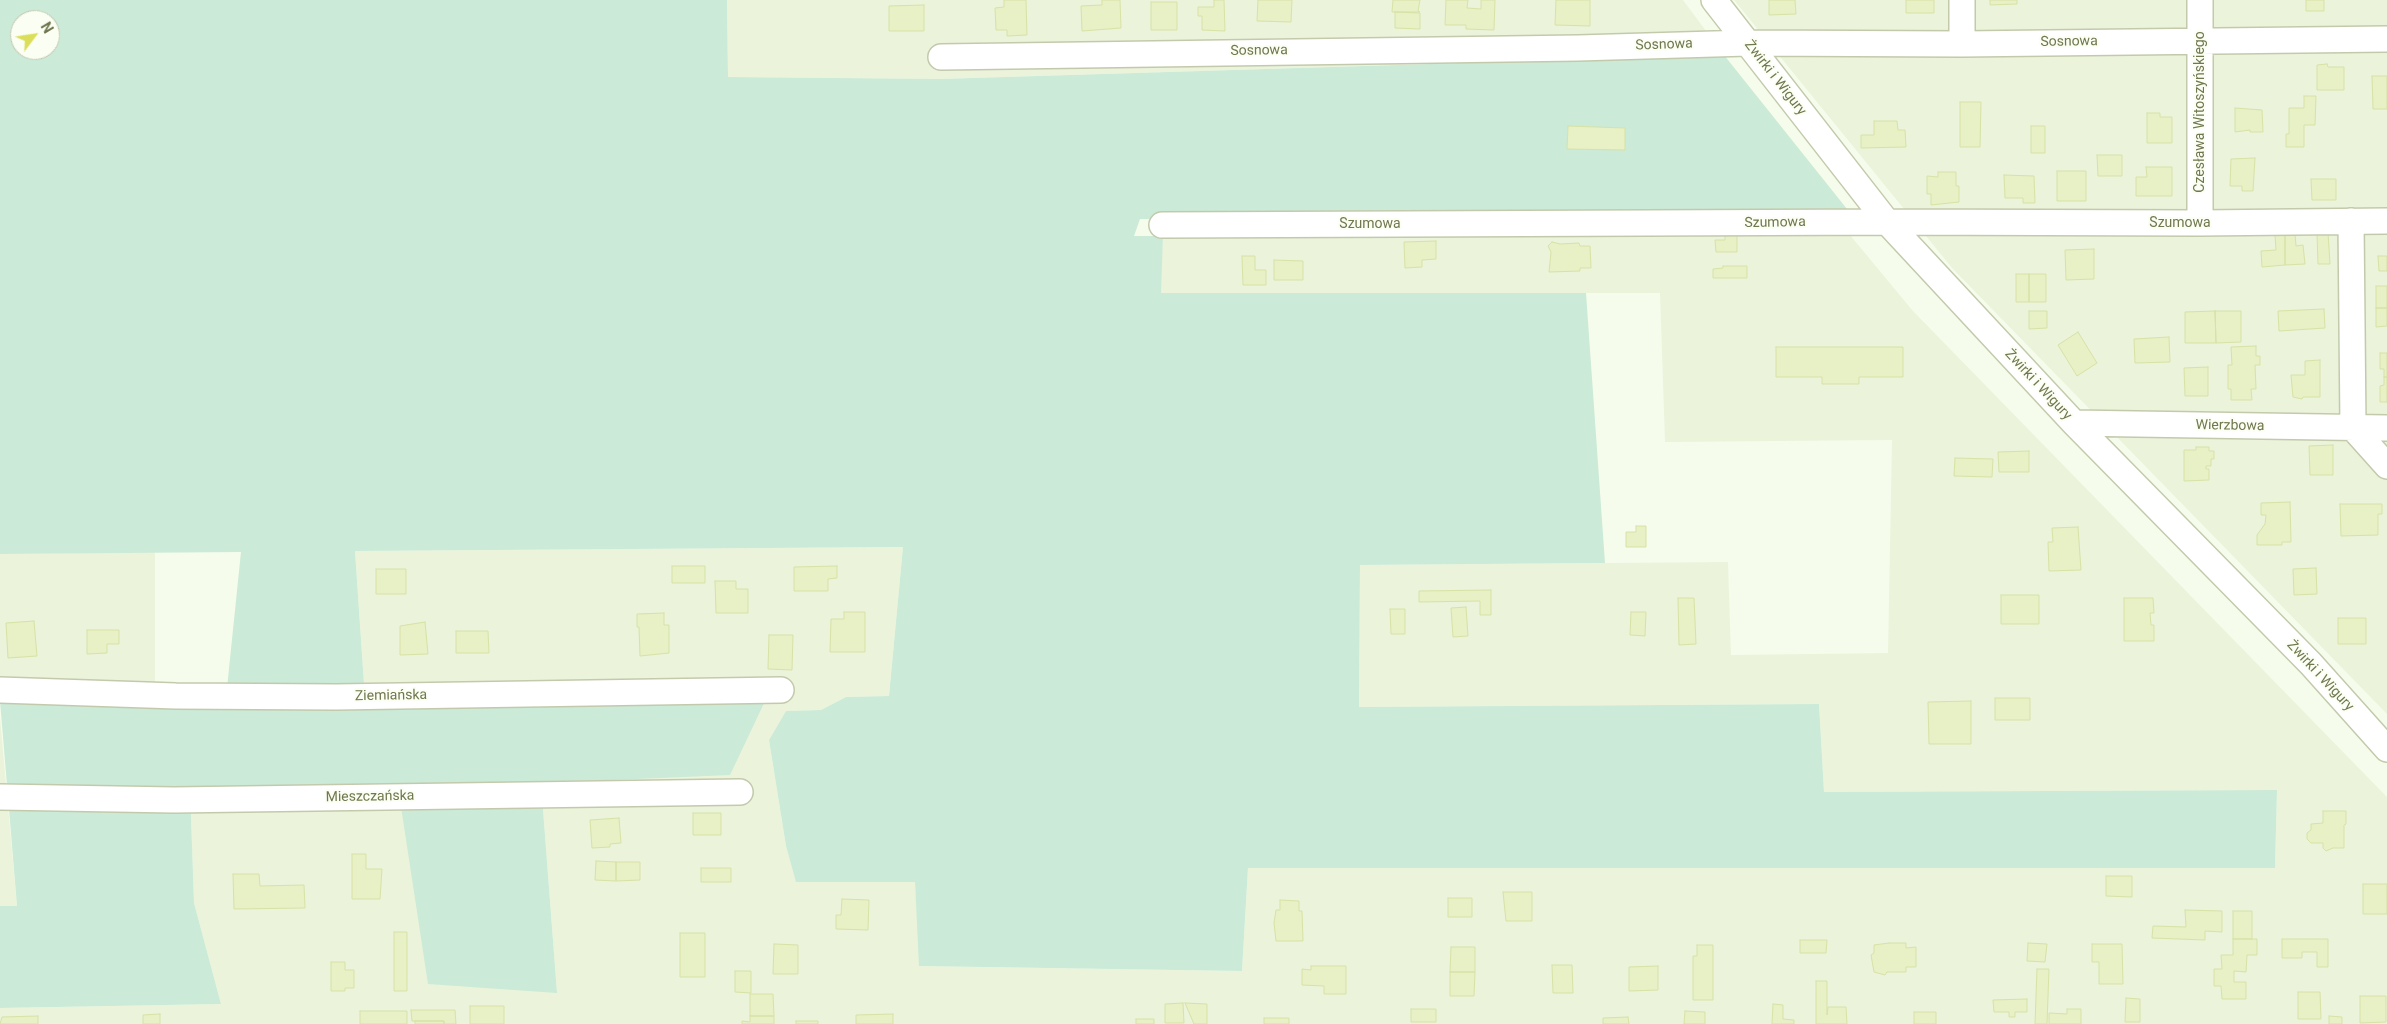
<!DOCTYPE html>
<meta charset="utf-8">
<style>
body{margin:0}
#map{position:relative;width:2387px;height:1024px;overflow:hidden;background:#f6fcec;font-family:Roboto,sans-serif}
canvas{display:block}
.north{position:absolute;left:10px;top:10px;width:50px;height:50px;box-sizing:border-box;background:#fafef3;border:1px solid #c3c8b1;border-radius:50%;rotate:59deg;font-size:14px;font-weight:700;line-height:20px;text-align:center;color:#71774f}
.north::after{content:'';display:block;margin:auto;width:18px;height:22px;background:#dbde59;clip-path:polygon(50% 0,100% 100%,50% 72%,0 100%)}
</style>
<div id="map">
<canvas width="2387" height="1024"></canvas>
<div class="north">N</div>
</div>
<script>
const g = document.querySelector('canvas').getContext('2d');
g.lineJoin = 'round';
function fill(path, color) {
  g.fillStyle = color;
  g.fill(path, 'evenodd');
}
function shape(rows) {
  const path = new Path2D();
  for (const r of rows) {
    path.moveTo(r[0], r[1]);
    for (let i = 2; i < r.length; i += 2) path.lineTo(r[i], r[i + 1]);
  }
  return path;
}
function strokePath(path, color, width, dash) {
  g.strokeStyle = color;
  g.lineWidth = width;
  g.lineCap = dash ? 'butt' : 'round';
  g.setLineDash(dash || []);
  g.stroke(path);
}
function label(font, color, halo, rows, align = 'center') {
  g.font = font + ' Roboto,sans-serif';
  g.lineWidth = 4;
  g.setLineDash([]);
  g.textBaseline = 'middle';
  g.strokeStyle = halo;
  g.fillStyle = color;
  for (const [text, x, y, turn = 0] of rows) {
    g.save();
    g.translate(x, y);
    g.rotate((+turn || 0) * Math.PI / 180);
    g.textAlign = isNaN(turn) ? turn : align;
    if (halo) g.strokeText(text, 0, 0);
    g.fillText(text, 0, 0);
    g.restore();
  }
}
const residential = shape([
 [727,0,1683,0,1724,55,940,79,728,77],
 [1734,0,2387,0,2387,714,1952,268],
 [1845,229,1913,311,2387,797,2387,1024,0,1024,0,1008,221,1004,194,903,190,787,398,787,557,993,541,783,365,699,355,551,903,547,889,696,846,697,821,710,786,711,769,740,786,846,796,881,915,882,920,966,1242,971,1248,868,2275,867,2277,790,1824,792,1819,704,1359,707,1360,565,1728,562,1731,655,1888,653,1892,440,1665,442,1660,293,1160,293,1163,236],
 [155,552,155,700,0,701,0,554],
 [0,717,17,906,0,906]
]);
const green = shape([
 [0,0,727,0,728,77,940,79,1724,55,1851,214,1140,219,1134,236,1163,236,1161,293,1586,293,1605,563,1360,565,1359,707,1819,704,1824,792,2277,790,2275,868,1248,868,1242,971,919,966,915,882,796,882,786,846,769,740,786,711,821,710,846,697,889,696,903,547,355,551,365,699,765,701,730,775,541,783,557,993,428,984,398,787,190,787,194,903,221,1004,0,1008,0,906,17,906,0,701,227,688,241,552,0,554],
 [20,20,50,20,50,50,20,50]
]);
const building = shape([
 [1004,0,1026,0,1027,35,1007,36,1007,30,996,30,995,8,1004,7,1004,0],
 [1102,0,1120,0,1121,28,1082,31,1081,6,1102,5,1102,0],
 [1214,0,1224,0,1225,31,1202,30,1202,16,1198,16,1198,7,1214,7,1214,0],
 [1258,0,1292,0,1291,22,1257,21,1258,0],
 [1393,0,1420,0,1418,11,1420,12,1392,12,1393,0],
 [1446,0,1468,0,1467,8,1481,9,1481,0,1495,0,1494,30,1466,29,1466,25,1445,25,1446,0],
 [1556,0,1590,0,1590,26,1555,25,1556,0],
 [1769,0,1795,0,1796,14,1769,15,1769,0],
 [1906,0,1934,0,1934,13,1906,13,1906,0],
 [1990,0,2017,0,2017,4,1990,5,1990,0],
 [2306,0,2324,0,2324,11,2306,11,2306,0],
 [1151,2,1177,2,1177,30,1151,30,1151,2],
 [924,5,924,31,889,31,889,6,924,5],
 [1395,12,1420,13,1420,29,1395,28,1395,12],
 [2327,64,2328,67,2344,67,2344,90,2317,90,2317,65,2327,64],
 [2372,76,2387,76,2387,109,2373,109,2372,76],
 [2304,96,2316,96,2315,125,2304,125,2304,147,2286,147,2286,134,2289,134,2289,108,2304,108,2304,96],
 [1960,102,1981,102,1980,147,1960,147,1960,102],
 [2235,108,2262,110,2263,132,2250,132,2250,130,2235,132,2235,108],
 [2147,113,2160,113,2160,117,2172,117,2172,143,2147,143,2147,113],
 [1874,121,1897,121,1898,130,1905,130,1906,147,1861,148,1861,135,1874,135,1874,121],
 [1568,126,1625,128,1625,150,1567,149,1568,126],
 [2031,126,2045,126,2045,153,2031,153,2031,126],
 [2097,155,2122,155,2122,176,2098,176,2097,155],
 [2255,158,2253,191,2242,191,2242,186,2230,186,2231,159,2255,158],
 [2146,167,2172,167,2172,196,2136,196,2136,177,2147,177,2146,167],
 [2057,171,2086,171,2086,201,2057,201,2057,171],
 [1938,172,1956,172,1956,186,1959,186,1959,202,1931,205,1931,194,1927,194,1927,176,1938,177,1938,172],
 [2004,175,2034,176,2035,203,2023,203,2023,198,2005,198,2004,175],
 [2311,179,2336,179,2336,200,2312,200,2311,179],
 [2328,232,2330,264,2318,264,2317,233,2328,232],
 [1725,234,1737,234,1737,252,1716,252,1715,240,1725,240,1725,234],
 [2295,234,2296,246,2303,245,2305,264,2285,265,2285,235,2295,234],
 [2275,235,2285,235,2285,265,2262,267,2261,251,2276,250,2275,235],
 [1436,241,1436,259,1422,260,1422,267,1405,268,1404,242,1436,241],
 [1552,242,1560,244,1579,243,1580,246,1590,246,1591,268,1580,268,1580,271,1549,272,1551,252,1548,246,1552,242],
 [2094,249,2094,279,2066,280,2065,250,2094,249],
 [1242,256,1255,256,1255,270,1266,270,1266,285,1243,285,1242,256],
 [2378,256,2387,256,2387,271,2379,271,2378,256],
 [1274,260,1303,261,1303,280,1274,280,1274,260],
 [1723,266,1747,266,1747,278,1713,278,1713,269,1723,268,1723,266],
 [2016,274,2029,274,2029,302,2016,302,2016,274],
 [2029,274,2046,274,2046,302,2029,302,2029,274],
 [2376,286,2387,286,2387,308,2376,308,2376,286],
 [2376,308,2387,308,2387,326,2376,327,2376,308],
 [2324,309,2325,328,2279,331,2278,311,2324,309],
 [2029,311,2047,311,2047,328,2029,329,2029,311],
 [2215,311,2216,343,2185,343,2185,312,2215,311],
 [2215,311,2241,311,2241,342,2216,343,2215,311],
 [2078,332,2097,363,2077,376,2058,345,2078,332],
 [2169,337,2170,362,2135,363,2134,339,2169,337],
 [2256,346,2256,356,2260,356,2260,365,2255,365,2256,389,2251,389,2252,400,2231,400,2231,389,2228,389,2228,365,2232,365,2231,347,2256,346],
 [1776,347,1903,347,1903,377,1859,377,1859,384,1822,384,1822,377,1776,377,1776,347],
 [2380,353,2387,353,2387,377,2384,377,2384,369,2380,369,2380,353],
 [2320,360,2320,397,2303,397,2302,399,2293,397,2291,375,2305,375,2305,361,2320,360],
 [2208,367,2208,396,2185,396,2184,368,2208,367],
 [2384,377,2387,377,2387,402,2380,402,2380,386,2384,385,2384,377],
 [2333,445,2333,475,2310,475,2309,446,2333,445],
 [2196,447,2209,447,2209,451,2214,451,2214,459,2211,459,2211,466,2206,466,2206,469,2209,469,2209,480,2184,481,2184,450,2196,450,2196,447],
 [2029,451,2029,472,1999,472,1998,452,2029,451],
 [1955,458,1993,459,1992,477,1954,476,1955,458],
 [2290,502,2291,542,2282,542,2282,545,2257,545,2257,535,2265,524,2266,515,2261,515,2261,503,2290,502],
 [2340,504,2382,504,2382,514,2378,514,2378,535,2341,536,2340,504],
 [1636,526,1646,526,1646,547,1626,547,1626,532,1636,532,1636,526],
 [2078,527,2081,570,2049,571,2048,542,2053,542,2052,528,2078,527],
 [672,566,705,566,705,583,672,583,672,566],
 [837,566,837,578,828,579,828,591,794,591,794,567,837,566],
 [2316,568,2317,594,2294,595,2293,569,2316,568],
 [376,569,406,569,406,594,376,594,376,569],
 [715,581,736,581,736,589,748,589,748,613,716,613,715,581],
 [1491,590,1491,615,1480,615,1480,601,1419,602,1419,591,1491,590],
 [2001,595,2039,595,2039,624,2001,624,2001,595],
 [1678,598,1694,598,1696,644,1679,645,1678,598],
 [2124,598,2153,598,2154,613,2150,613,2151,625,2154,625,2154,641,2124,641,2124,598],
 [1466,607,1468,636,1453,637,1451,608,1466,607],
 [1390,609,1405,609,1405,634,1391,634,1390,609],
 [844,612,865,612,865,652,830,652,831,619,844,619,844,612],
 [1631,612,1646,612,1645,636,1630,635,1631,612],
 [664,613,664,625,669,625,669,653,640,656,639,627,637,627,637,614,664,613],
 [2338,618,2366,618,2366,644,2338,644,2338,618],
 [34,621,37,656,8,658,6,623,34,621],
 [425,622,428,654,400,655,400,626,425,622],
 [87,630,119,630,119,644,107,644,107,653,87,654,87,630],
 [456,631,488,631,489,653,456,653,456,631],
 [769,635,793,635,792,670,768,669,769,635],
 [1995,698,2030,698,2030,720,1995,720,1995,698],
 [1971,701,1971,744,1929,744,1928,702,1971,701],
 [2323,811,2346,811,2346,824,2344,825,2344,848,2333,848,2326,851,2323,848,2323,843,2311,843,2307,839,2307,833,2311,830,2311,824,2323,823,2323,811],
 [693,813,721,813,721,835,693,835,693,813],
 [619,818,621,843,610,844,610,847,592,848,590,820,619,818],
 [352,854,366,854,366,869,382,869,380,899,352,899,352,854],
 [596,861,616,862,616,881,595,880,596,861],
 [616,862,640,862,640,880,616,881,616,862],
 [701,868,731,868,731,882,701,882,701,868],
 [233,874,259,874,260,886,304,885,305,908,234,909,233,874],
 [2106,876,2132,876,2132,897,2106,896,2106,876],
 [2363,884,2387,884,2387,914,2363,914,2363,884],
 [1503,892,1532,892,1532,921,1506,921,1503,892],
 [1448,898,1472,898,1472,917,1448,917,1448,898],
 [842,899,869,900,868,930,836,929,836,915,841,915,842,899],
 [1280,900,1299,901,1299,911,1302,911,1303,941,1276,941,1274,923,1276,910,1280,910,1280,900],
 [2185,910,2222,911,2222,932,2205,931,2205,940,2152,938,2153,926,2186,927,2185,910],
 [2233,911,2252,911,2252,939,2233,939,2233,911],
 [394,932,407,932,407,991,394,991,394,932],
 [680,933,705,933,705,977,680,977,680,933],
 [2233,939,2257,939,2257,955,2247,955,2246,972,2234,971,2234,982,2246,982,2246,999,2222,999,2221,986,2214,986,2214,969,2222,969,2221,955,2233,955,2233,939],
 [2282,939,2328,939,2328,967,2317,967,2317,952,2302,952,2302,958,2282,958,2282,939],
 [1800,940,1827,940,1826,953,1800,953,1800,940],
 [1889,943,1906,943,1906,948,1916,947,1916,967,1906,967,1906,972,1887,972,1885,975,1874,972,1871,955,1874,953,1874,945,1889,943],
 [2028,943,2047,944,2045,962,2027,961,2028,943],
 [774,944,798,945,798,974,773,974,774,944],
 [2092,944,2122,944,2123,984,2099,984,2099,962,2092,962,2092,944],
 [1697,945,1713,945,1713,1000,1693,1000,1693,956,1697,956,1697,945],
 [1451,947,1475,947,1475,972,1450,972,1451,947],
 [331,962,345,962,345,970,354,970,354,988,345,988,345,991,331,991,331,962],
 [1552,965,1572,965,1573,993,1553,993,1552,965],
 [1311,966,1346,966,1346,994,1324,994,1324,986,1302,985,1302,969,1311,970,1311,966],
 [1658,966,1658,990,1629,991,1629,967,1658,966],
 [2037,969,2049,969,2047,1024,2035,1024,2037,969],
 [735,971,751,971,751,993,735,992,735,971],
 [1450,972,1475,972,1474,996,1450,996,1450,972],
 [1816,981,1827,981,1827,1015,1828,1007,1846,1007,1847,1024,1816,1024,1816,981],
 [2298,992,2320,992,2321,1019,2298,1019,2298,992],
 [750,994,773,994,774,1016,750,1016,750,994],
 [2360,996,2386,996,2386,1022,2360,1023,2360,996],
 [2126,998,2140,999,2140,1022,2125,1022,2126,998],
 [2027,999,2027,1012,2015,1012,2015,1017,2009,1017,2009,1012,1994,1012,1993,1000,2027,999],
 [1183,1003,1184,1023,1165,1023,1165,1004,1183,1003],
 [1185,1003,1207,1004,1207,1024,1194,1024,1185,1003],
 [1773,1004,1783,1005,1783,1019,1794,1020,1794,1024,1772,1024,1773,1004],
 [470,1006,504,1006,504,1024,470,1024,470,1006],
 [1411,1009,1436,1009,1436,1022,1411,1022,1411,1009],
 [2067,1009,2081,1009,2081,1024,2049,1024,2049,1013,2067,1014,2067,1009],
 [411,1010,455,1010,456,1024,444,1024,444,1021,412,1021,411,1010],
 [360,1011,407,1011,407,1024,360,1024,360,1011],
 [1685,1011,1705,1012,1705,1024,1684,1024,1685,1011],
 [1914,1012,1936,1012,1936,1024,1914,1024,1914,1012],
 [160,1014,160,1024,143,1024,143,1015,160,1014],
 [893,1014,893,1024,856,1024,856,1015,893,1014],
 [38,1016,38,1024,0,1024,2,1017,38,1016],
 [750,1016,774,1016,774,1024,742,1024,742,1021,750,1022,750,1016],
 [2329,1016,2342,1017,2342,1024,2329,1024,2329,1016],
 [1628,1017,1629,1024,1603,1024,1603,1018,1628,1017],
 [1264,1018,1289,1018,1289,1024,1264,1024,1264,1018],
 [1136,1019,1154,1019,1154,1024,1136,1024,1136,1019],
 [415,1021,444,1021,444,1024,415,1024,415,1021],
 [796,1021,818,1021,818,1024,796,1024,796,1021]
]);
const minor = shape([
 [1714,0,1887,222,2074,423,2311,664,2387,749],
 [1962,0,1962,44],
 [941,57,1578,48,1748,43,1962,44,2387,39],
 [2351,221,2353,428,2387,466],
 [2200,223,2200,0],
 [1162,225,1887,222,2200,223,2387,221],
 [2074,423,2387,428],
 [0,690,176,696,336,697,781,690],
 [0,797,174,800,740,792]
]);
const streetNames = [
 ["Sosnowa",2069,42,-1],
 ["Sosnowa",1664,45,-2],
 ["Sosnowa",1259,51,-1],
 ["Żwirki i Wigury",1775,78,52],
 ["Czesława Witoszyńskiego",2200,112,-90],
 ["Szumowa",1775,223,-1],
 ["Szumowa",2180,223],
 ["Szumowa",1370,224],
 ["Żwirki i Wigury",2038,385,47],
 ["Wierzbowa",2230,426,1],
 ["Żwirki i Wigury",2320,676,47],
 ["Ziemiańska",391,696,-1],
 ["Mieszczańska",370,797,-1]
];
fill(residential, '#ebf3db');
fill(green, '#cbead7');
fill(building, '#e8f0c5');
strokePath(building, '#d7e2a6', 1);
strokePath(minor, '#c3caac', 28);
strokePath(minor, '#fff', 25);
label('14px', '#71774f', '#fafef3', streetNames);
</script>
